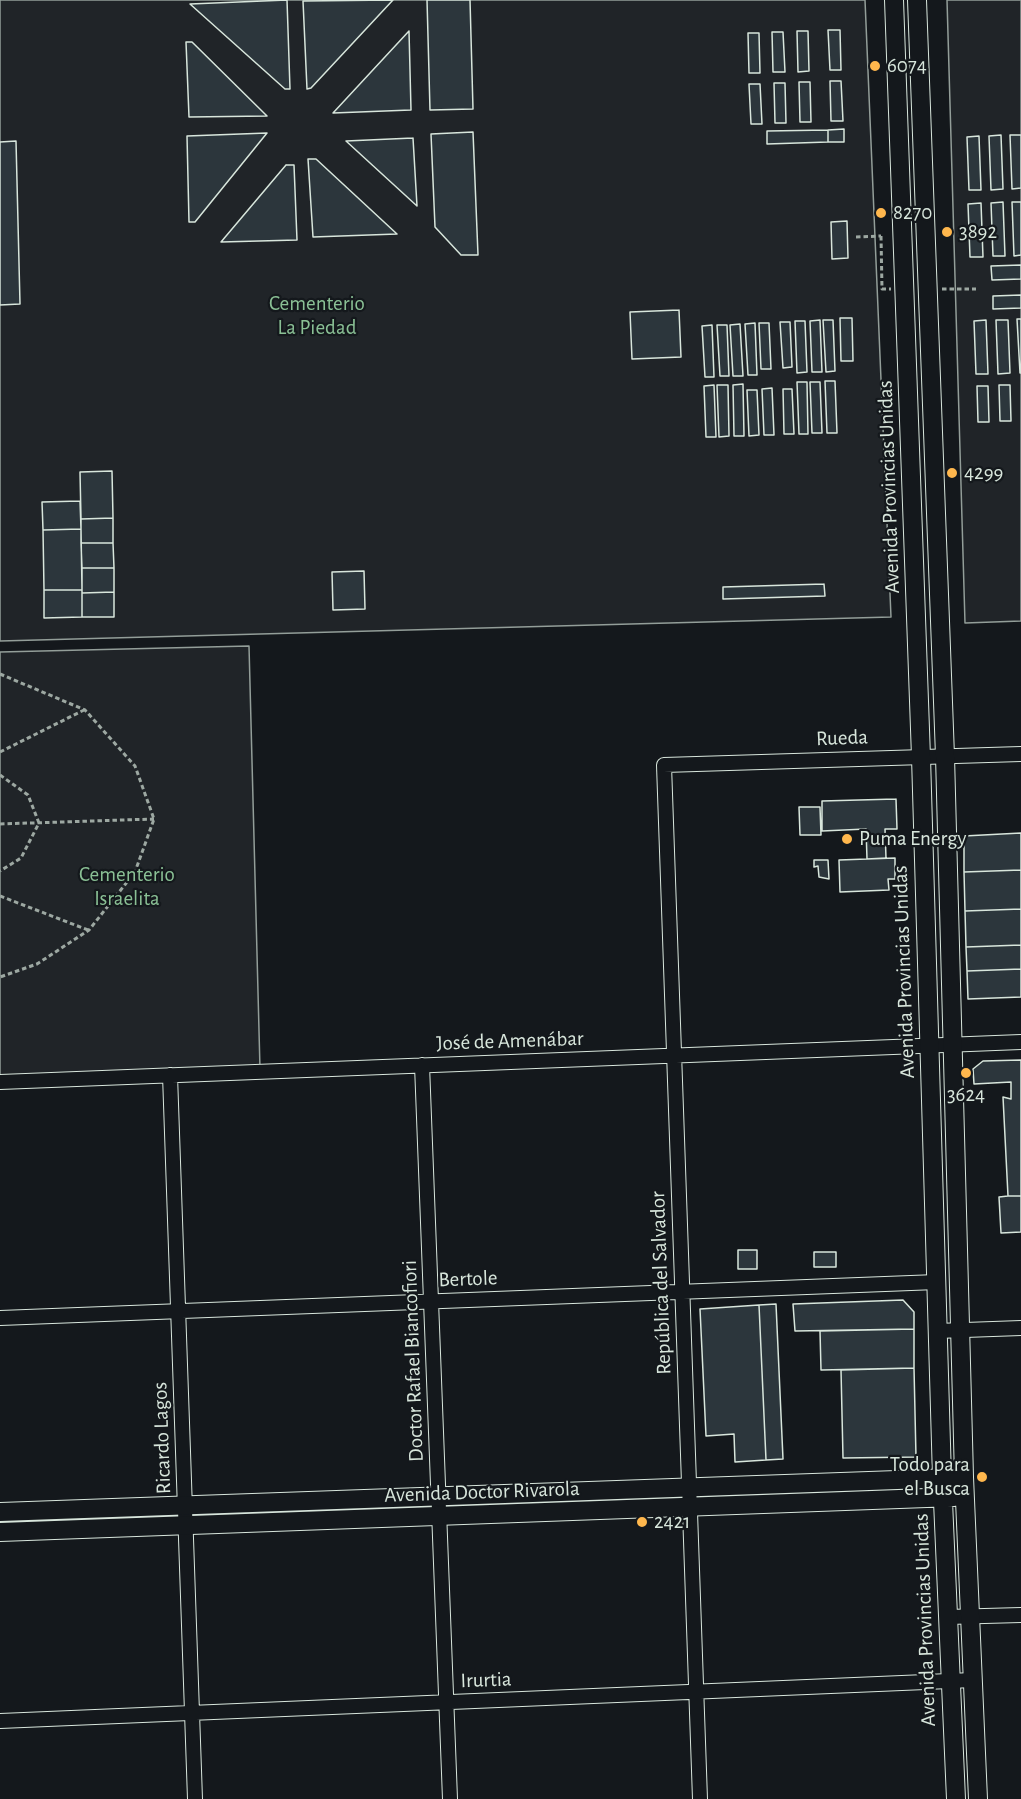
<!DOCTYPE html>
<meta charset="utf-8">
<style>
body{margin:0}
canvas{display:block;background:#14181c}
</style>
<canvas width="1021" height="1799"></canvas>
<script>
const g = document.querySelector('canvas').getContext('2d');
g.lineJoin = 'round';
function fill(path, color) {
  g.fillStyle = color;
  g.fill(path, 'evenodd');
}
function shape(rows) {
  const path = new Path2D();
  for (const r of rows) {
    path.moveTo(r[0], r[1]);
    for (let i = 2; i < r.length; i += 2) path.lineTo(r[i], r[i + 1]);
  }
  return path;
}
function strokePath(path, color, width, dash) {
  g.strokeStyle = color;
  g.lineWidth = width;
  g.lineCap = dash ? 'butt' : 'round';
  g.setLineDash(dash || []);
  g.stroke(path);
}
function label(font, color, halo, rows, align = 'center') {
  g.font = font + ' "Alegreya Sans",sans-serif';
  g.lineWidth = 4.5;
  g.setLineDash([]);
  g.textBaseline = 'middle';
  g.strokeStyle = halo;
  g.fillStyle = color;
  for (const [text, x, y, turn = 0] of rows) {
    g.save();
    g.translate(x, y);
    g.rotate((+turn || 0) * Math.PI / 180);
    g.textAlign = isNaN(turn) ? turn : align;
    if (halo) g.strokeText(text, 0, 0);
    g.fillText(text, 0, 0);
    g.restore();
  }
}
const green = shape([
 [0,0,865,0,891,617,0,641,0,0],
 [947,0,1021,0,1021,621,965,623,947,0],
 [249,646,260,1069,0,1079,0,652,249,646]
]);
const building = shape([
 [287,0,290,89,285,89,190,4,287,0],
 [393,0,311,88,307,89,303,1,393,0],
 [427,0,470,0,473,109,430,110,427,0],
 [828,30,840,30,841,70,830,70,828,30],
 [409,31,411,110,333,113,409,31],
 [797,31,808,31,809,71,798,72,797,31],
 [772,32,783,32,785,72,773,72,772,32],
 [748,33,759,33,760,73,749,73,748,33],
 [186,42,192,42,267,116,189,117,186,42],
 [830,81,841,81,843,121,831,121,830,81],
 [799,82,810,82,811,122,800,122,799,82],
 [774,83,785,83,786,123,775,123,774,83],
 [749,84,760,84,762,124,751,124,749,84],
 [844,129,844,142,828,142,828,130,844,129],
 [828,130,828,142,767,144,767,131,828,130],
 [473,132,478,255,461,255,435,227,431,134,473,132],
 [267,133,195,222,189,222,187,136,267,133],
 [1001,135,1003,189,991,190,989,136,1001,135],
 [1010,135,1021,135,1021,188,1012,189,1010,135],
 [979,136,981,190,969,190,967,137,979,136],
 [413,138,417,206,346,141,413,138],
 [16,141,20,304,0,305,0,142,16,141],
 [308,159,316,159,397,234,313,237,308,159],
 [286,165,294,165,297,240,221,242,286,165],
 [1003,202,1005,256,993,256,991,203,1003,202],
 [1012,202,1021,202,1021,255,1014,256,1012,202],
 [981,203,983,257,970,257,968,204,981,203],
 [847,221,848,258,832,259,831,222,847,221],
 [1021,265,1021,279,992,280,991,266,1021,265],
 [1021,295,1021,308,993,309,993,296,1021,295],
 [679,310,681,357,632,359,630,312,679,310],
 [840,318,852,318,853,361,841,361,840,318],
 [1017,319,1021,319,1021,373,1020,373,1017,319],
 [820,320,822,372,812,372,810,321,820,320],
 [823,320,833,320,835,371,826,372,823,320],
 [986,320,988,374,976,374,974,321,986,320],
 [996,320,1008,320,1010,373,998,374,996,320],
 [795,321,805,321,807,372,797,373,795,321],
 [780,322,790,322,792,367,783,368,780,322],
 [755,323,757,375,748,375,745,324,755,323],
 [759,323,769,323,771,369,761,369,759,323],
 [740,324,743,376,733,376,730,325,740,324],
 [712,325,714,377,705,377,702,326,712,325],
 [717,325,727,325,729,376,720,376,717,325],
 [825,381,835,381,837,433,827,433,825,381],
 [797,382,807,382,808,434,799,434,797,382],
 [810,382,820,382,822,433,812,433,810,382],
 [743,384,744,436,734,436,733,385,743,384],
 [714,385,716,437,706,437,704,386,714,385],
 [717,385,728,385,729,436,719,437,717,385],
 [999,385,1010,385,1011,421,1000,421,999,385],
 [977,386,988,386,989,422,978,422,977,386],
 [772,388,774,435,764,435,762,389,772,388],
 [783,389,792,389,794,434,784,434,783,389],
 [747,390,757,390,759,435,749,436,747,390],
 [112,471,113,518,81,519,80,472,112,471],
 [80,501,81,529,43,530,42,502,80,501],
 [113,518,113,543,81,543,81,519,113,518],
 [81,529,82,590,44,590,43,530,81,529],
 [81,543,113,543,114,568,82,568,81,543],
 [82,568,114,568,114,592,82,593,82,568],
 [364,571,365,609,333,610,332,572,364,571],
 [824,584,825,596,723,599,723,587,824,584],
 [44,590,82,590,82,617,44,618,44,590],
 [114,592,114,617,82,617,82,593,114,592],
 [896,799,897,829,885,829,886,858,867,859,866,829,822,831,822,801,896,799],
 [799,807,820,807,821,835,800,835,799,807],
 [1021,833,1021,870,964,872,964,836,1021,833],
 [895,858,895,879,888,879,889,890,840,892,839,860,895,858],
 [814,860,828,860,829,879,819,877,818,866,814,867,814,860],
 [1021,870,1021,909,965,911,964,872,1021,870],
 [1021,909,1021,945,966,947,965,911,1021,909],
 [1021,945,1021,969,967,971,966,947,1021,945],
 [1021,969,1021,997,968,999,967,971,1021,969],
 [1021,1060,1021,1196,1008,1196,1003,1097,1011,1099,1011,1082,974,1084,973,1069,983,1061,1021,1060],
 [1008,1196,1021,1196,1021,1232,1001,1233,999,1197,1008,1196],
 [738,1250,757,1250,757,1269,738,1269,738,1250],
 [814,1252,836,1252,836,1267,814,1267,814,1252],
 [903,1300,914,1312,914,1329,795,1331,793,1304,903,1300],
 [776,1304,783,1459,766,1460,759,1305,776,1304],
 [759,1305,766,1460,735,1462,734,1434,706,1436,700,1309,759,1305],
 [914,1329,914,1368,821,1370,820,1331,914,1329],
 [914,1368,916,1457,843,1458,841,1370,914,1368]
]);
const path = shape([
 [881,236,882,289,891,289],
 [856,237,881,236],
 [942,289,976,289],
 [0,674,85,710,135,766,154,819,135,872,89,930,37,964,0,977],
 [0,752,84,710],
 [0,775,28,795,39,823,21,858,0,871],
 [0,824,154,819],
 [0,896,88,930]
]);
const street = shape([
 [422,1065,450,1799],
 [170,1075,195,1799],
 [0,1082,1021,1042],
 [0,1318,937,1282],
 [937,1331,1021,1328],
 [948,1617,1021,1615],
 [0,1721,973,1680],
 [700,1799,664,765,1021,754]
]);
const secondary = shape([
 [894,0,921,757,942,1478,956,1799],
 [917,0,945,756,964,1477,978,1799],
 [0,1512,953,1478],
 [0,1532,954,1497]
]);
const markers = [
 [875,66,6,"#ffb74d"],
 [881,213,6,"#ffb74d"],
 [947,232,6,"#ffb74d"],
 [952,473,6,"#ffb74d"],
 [847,839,6,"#ffb74d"],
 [966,1073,6,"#ffb74d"],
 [982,1477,6,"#ffb74d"],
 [642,1522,6,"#ffb74d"]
];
const poiNames = [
 ["6074",887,66],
 ["8270",893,213],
 ["3892",959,232],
 ["4299",964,473],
 ["Puma Energy",859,839],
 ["3624",966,1095,"center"],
 ["Todo para",970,1465,"right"],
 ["el Busca",970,1489,"right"],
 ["2421",654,1522]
];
const parkNames = [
 ["Cementerio",317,304],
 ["La Piedad",317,328],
 ["Cementerio",127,875],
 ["Israelita",127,899]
];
const streetNames = [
 ["Avenida Provincias Unidas",889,487,-92],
 ["Rueda",842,738,-2],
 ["Avenida Provincias Unidas",904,972,-92],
 ["José de Amenábar",510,1041,-2],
 ["Bertole",468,1279,-2],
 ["República del Salvador",661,1283,-92],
 ["Doctor Rafael Biancofiori",413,1361,-92],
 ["Ricardo Lagos",162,1438,-92],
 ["Avenida Doctor Rivarola",482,1492,-2],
 ["Avenida Provincias Unidas",925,1620,-92],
 ["Irurtia",486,1680,-2]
];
fill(green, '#202428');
strokePath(green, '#939e99', 1.5);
fill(building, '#2c363c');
strokePath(building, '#d8e6dc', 1.5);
strokePath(street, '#d8e6dc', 16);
strokePath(secondary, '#d8e6dc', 20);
strokePath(path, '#9da8a2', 3, [4.5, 3]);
strokePath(street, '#14181c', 14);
strokePath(secondary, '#14181c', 18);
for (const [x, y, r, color] of markers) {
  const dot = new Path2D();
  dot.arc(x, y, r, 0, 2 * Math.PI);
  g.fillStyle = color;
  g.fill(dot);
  strokePath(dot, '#14181c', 2);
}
label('21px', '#d8e6dc', '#14181c', poiNames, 'left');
label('21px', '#8ac095', '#14181c', parkNames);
label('21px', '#d8e6dc', '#14181c', streetNames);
</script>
